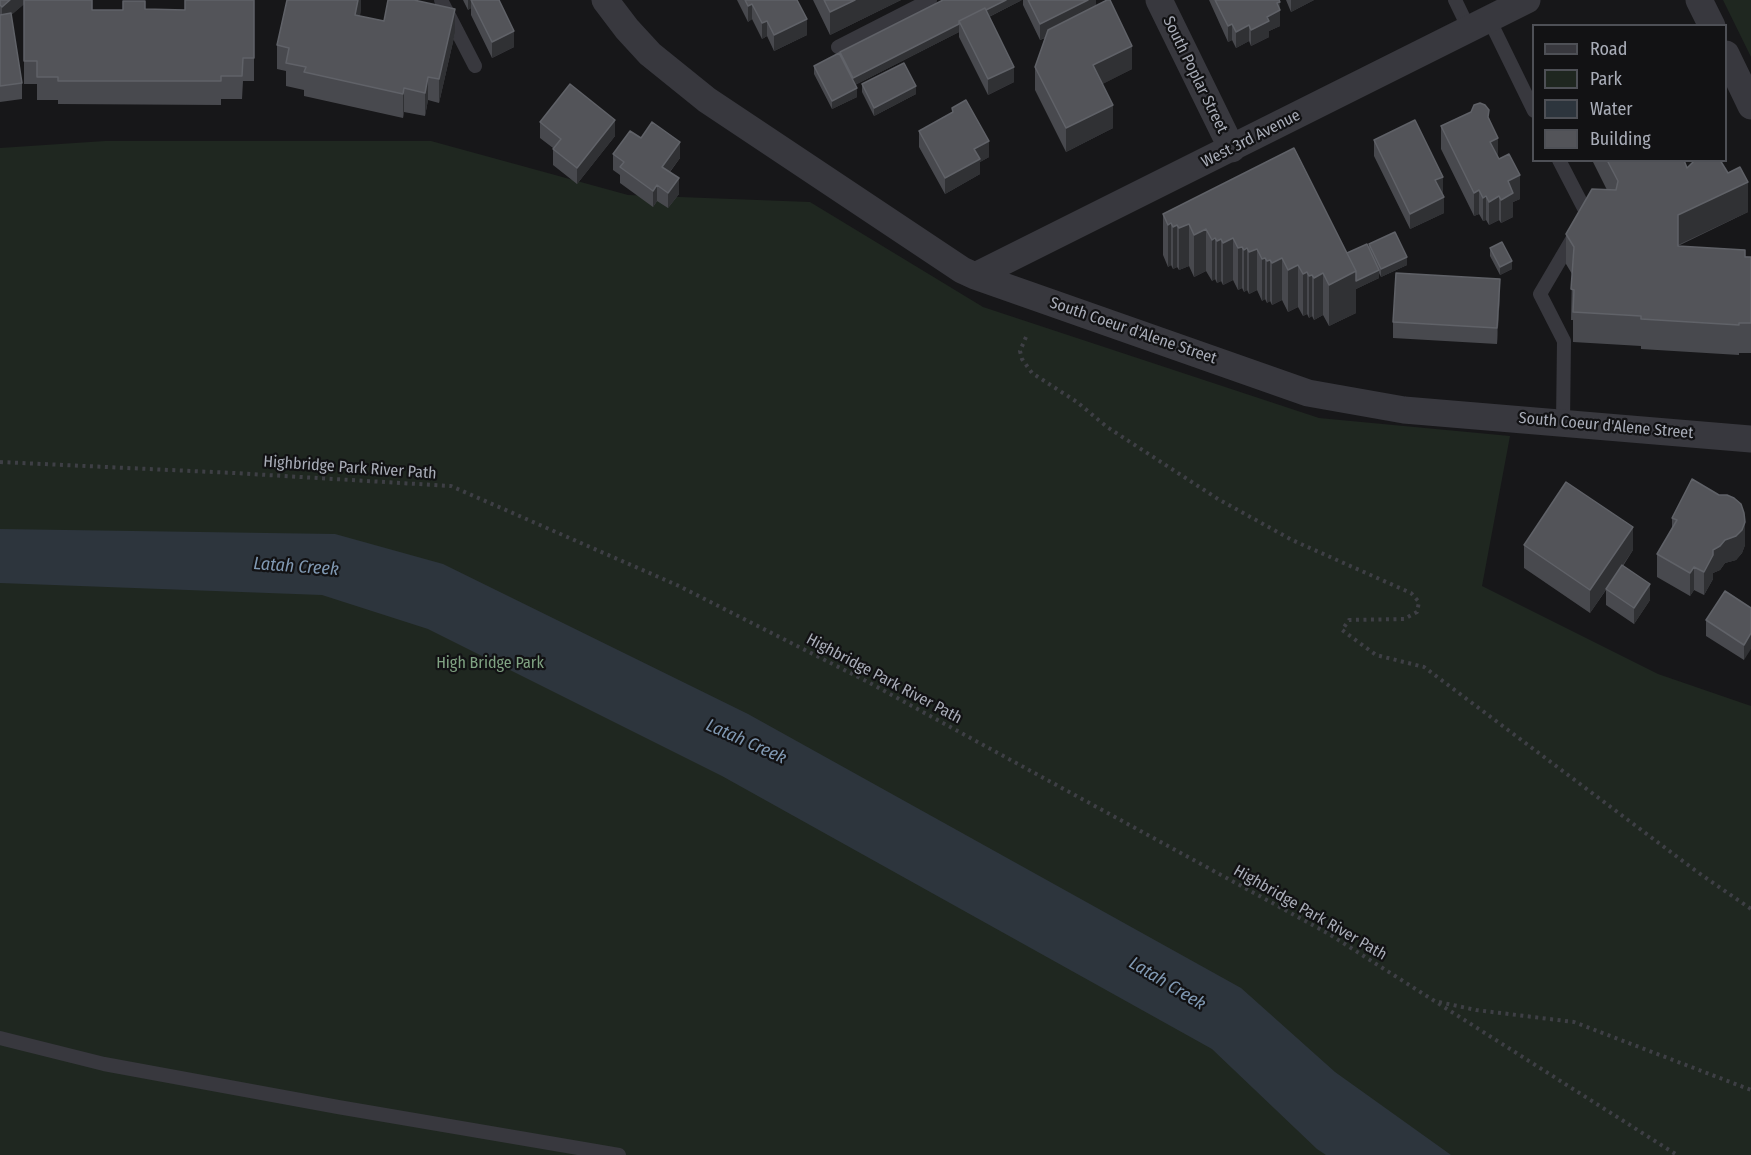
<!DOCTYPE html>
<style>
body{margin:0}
#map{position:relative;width:1751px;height:1155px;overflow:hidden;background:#171719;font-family:"Fira Sans Condensed",sans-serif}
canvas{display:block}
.legend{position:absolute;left:1532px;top:24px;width:195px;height:138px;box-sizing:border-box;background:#121214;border:2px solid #4e5056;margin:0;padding:8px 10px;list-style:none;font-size:18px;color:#a9adb8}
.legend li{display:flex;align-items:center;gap:12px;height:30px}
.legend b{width:30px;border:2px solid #4e5056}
</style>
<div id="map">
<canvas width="1751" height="1155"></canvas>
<ul class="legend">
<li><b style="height:8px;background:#38383e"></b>Road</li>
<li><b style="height:16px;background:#1f2720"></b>Park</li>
<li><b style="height:16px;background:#2d353d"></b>Water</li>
<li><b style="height:16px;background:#535459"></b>Building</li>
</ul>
</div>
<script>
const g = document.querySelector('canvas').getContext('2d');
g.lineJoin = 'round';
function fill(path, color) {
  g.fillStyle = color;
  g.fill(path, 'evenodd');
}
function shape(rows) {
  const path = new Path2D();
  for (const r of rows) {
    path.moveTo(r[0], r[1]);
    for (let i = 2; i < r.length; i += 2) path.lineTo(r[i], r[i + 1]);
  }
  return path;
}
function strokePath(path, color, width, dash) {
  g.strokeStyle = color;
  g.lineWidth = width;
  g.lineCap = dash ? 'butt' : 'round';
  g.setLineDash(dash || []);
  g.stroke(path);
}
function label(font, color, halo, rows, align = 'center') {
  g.font = font + ' "Fira Sans Condensed",sans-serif';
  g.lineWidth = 4.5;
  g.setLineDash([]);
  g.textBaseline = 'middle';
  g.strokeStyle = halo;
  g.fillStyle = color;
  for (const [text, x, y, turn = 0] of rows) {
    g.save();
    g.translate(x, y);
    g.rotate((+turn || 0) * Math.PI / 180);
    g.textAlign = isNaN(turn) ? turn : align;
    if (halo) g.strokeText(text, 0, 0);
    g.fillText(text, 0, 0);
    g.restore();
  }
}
const green = shape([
 [1723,0,1751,0,1751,57],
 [105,141,431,141,628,195,810,202,983,307,1319,418,1510,436,1482,586,1658,674,1751,706,1751,1155,0,1155,0,148]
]);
const water = shape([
 [0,529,335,534,443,564,748,714,1241,988,1335,1072,1451,1155,1326,1155,1317,1149,1212,1049,722,776,428,629,322,595,0,583]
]);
const path = shape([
 [1026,337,1020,351,1022,359,1032,373,1077,402,1107,427,1218,499,1292,540,1411,593,1419,602,1417,612,1404,619,1349,620,1342,630,1376,655,1424,667,1696,871,1751,909],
 [0,462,234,473,451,486,679,586,868,682,1329,934,1677,1155],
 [1439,1002,1476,1010,1574,1022,1751,1090]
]);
const service = shape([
 [441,0,475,66],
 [1455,0,1469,29],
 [1489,19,1534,111],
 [838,47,930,0],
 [1559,160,1587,214,1540,294,1564,341,1563,422],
 [0,1038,104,1064,338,1107,619,1155]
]);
const minor = shape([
 [605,0,627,29,650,54,707,100,962,270,975,276,1308,393,1404,410,1751,439],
 [1159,0,1232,149],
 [1699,0,1712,26],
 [1726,54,1751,106],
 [975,276,1527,0]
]);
const wall = shape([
 [0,0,92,10,123,10,145,9,185,10,254,0,254,81,243,81,242,99,221,99,221,105,58,104,58,100,37,100,37,84,24,84,24,4,11,15,22,83,22,99,0,102],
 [361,0,360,16,384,21,455,33,439,103,428,100,425,116,404,112,403,118,304,96,304,90,286,86,286,71,277,69,277,45],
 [463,0,499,0,514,47,492,58,471,15,471,8,468,10],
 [737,0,797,0,807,35,774,51,767,36,762,39,752,19,748,22],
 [813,0,901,0,830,35],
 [1022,0,989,17,1014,82,988,95,959,37,959,32,855,85,857,97,832,109,814,74,814,66,840,56,840,52],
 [1023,0,1096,0,1096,5,1132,69,1102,84,1113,128,1066,152,1035,90,1035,67,1045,38,1040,40,1023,5],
 [1209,0,1279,0,1280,26,1269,31,1269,37,1251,46,1249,41,1236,48,1232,40,1228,42],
 [1286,0,1314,0,1291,12],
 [862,84,916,94,874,116,862,92],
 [952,108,989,157,980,162,980,174,945,194,919,147,919,131,952,113],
 [1489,119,1498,157,1520,199,1513,202,1513,217,1501,223,1499,220,1489,225,1486,220,1483,221,1479,214,1474,216,1441,149,1441,126],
 [540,122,615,136,577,184,553,165,553,148,540,138],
 [641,138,680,158,670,172,679,194,668,208,657,201,653,207,620,183,620,175,613,170,613,154],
 [1374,140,1443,193,1442,193,1444,213,1410,229,1374,156],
 [1592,160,1684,160,1687,168,1748,212,1678,246,1751,257,1751,353,1739,353,1739,355,1641,349,1641,346,1573,342,1573,320,1571,320,1572,274,1566,264,1566,234,1607,190],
 [1163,214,1347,253,1369,249,1369,244,1407,265,1381,277,1379,273,1379,278,1356,289,1356,313,1329,326,1323,315,1314,320,1312,316,1309,318,1307,314,1303,316,1298,307,1288,312,1282,300,1272,305,1270,301,1267,303,1265,299,1262,301,1257,290,1249,294,1247,290,1244,292,1242,288,1238,290,1233,280,1223,285,1221,281,1217,283,1215,279,1212,281,1206,271,1194,277,1189,266,1179,270,1177,267,1173,269,1171,265,1168,267,1163,255],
 [1490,248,1512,269,1500,275,1490,256],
 [1500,295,1497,344,1393,338,1393,322],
 [1672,518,1745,545,1742,553,1736,560,1725,563,1720,570,1713,573,1713,579,1704,595,1694,590,1690,596,1657,577,1657,554,1672,528],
 [1524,545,1633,550,1623,566,1650,600,1634,624,1606,605,1606,590,1590,613,1524,568],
 [1751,608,1744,660,1706,636,1706,620]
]);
const shadedWall = shape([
 [10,0,29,0,2,23,2,7],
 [358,0,361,0,361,11,355,38,355,15],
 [468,0,471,0,471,8,468,10],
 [855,0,901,0,830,35,830,12],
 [1006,0,1022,0,963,30,960,23],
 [1088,0,1096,0,1096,11,1040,40,1040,24],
 [1291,0,1314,0,1291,12],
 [1280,2,1280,26,1269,31,1269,37,1251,46,1251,30,1267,17,1277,3],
 [752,4,752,19,748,22,748,6],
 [455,9,455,33,439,103,439,79],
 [807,19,807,35,774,51,774,35],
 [767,21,767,36,762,39,762,23],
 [959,24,959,32,853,86,853,78],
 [1232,24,1232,40,1228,42,1228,26],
 [1249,25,1249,41,1236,48,1236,32],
 [514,31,514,47,492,58,492,42],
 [1132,46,1132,69,1093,89,1093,65],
 [1014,67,1014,82,988,95,988,79],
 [428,77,428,100,425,116,425,93],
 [916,86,916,94,874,116,874,108],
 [404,88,404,112,403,118,403,94],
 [857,88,857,97,832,109,832,101],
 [1113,105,1113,128,1066,152,1066,128],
 [615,120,615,136,577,184,577,168],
 [1498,138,1498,161,1490,142],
 [989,141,989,157,980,162,980,174,945,194,945,178,974,149],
 [680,142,680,158,662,182,662,167],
 [1520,175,1520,199,1513,202,1513,217,1501,223,1501,200,1508,181],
 [1443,177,1443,193,1435,196,1435,180],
 [679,178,679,194,668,208,668,193],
 [1748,182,1748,212,1678,245,1678,276,1678,215],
 [657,185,657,201,653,207,653,191],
 [1479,190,1479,214,1474,216,1474,193],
 [1486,196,1486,220,1483,221,1483,198],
 [1499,196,1499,220,1489,225,1489,202],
 [1444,197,1444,213,1410,229,1410,214],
 [1171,223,1171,265,1168,267,1168,225],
 [1189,224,1189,266,1179,270,1179,228],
 [1177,225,1177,267,1173,269,1173,227],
 [1206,229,1206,271,1194,277,1194,235],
 [1215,238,1215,279,1212,281,1212,240],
 [1233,238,1233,280,1223,285,1223,243],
 [1221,239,1221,281,1217,283,1217,241],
 [1242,247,1242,288,1238,290,1238,248],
 [1247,248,1247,290,1244,292,1244,250],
 [1257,249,1257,290,1249,294,1249,252],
 [1407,257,1407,265,1381,277,1381,269],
 [1265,258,1265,299,1262,301,1262,259],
 [1282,258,1282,300,1272,305,1272,263],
 [1270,260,1270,301,1267,303,1267,261],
 [1512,261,1512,269,1500,275,1500,267],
 [1298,265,1298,307,1288,312,1288,270],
 [1379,270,1379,278,1356,289,1356,313,1329,326,1329,285,1356,271],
 [1307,272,1307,314,1303,316,1303,274],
 [1323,273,1323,315,1314,320,1314,278],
 [1312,275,1312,316,1309,318,1309,276],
 [1500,279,1500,295,1497,344,1497,328],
 [1745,522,1745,545,1742,553,1736,560,1725,563,1720,570,1713,573,1713,579,1704,595,1704,572,1713,550],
 [1633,527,1633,550,1590,613,1590,590],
 [1694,567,1694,590,1690,596,1690,573],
 [1650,584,1650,600,1634,624,1634,608],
 [1751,633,1751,649,1744,660,1744,645]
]);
const building = shape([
 [0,0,10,0,2,7,0,5,0,0],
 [24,0,92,0,92,10,123,10,123,1,145,1,145,9,185,10,185,0,254,0,254,58,243,58,242,76,221,76,221,81,58,81,58,77,37,77,37,61,24,61,24,0],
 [287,0,358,0,355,15,384,21,388,0,414,0,455,9,439,79,428,77,425,93,404,88,403,94,304,72,306,67,286,63,289,48,277,45,287,0],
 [471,0,499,0,514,31,492,42,471,0],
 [745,0,797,0,807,19,774,35,767,21,762,23,752,4,748,6,745,0],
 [824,0,855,0,830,12,824,0],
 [943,0,1006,0,986,10,985,8,959,21,959,24,853,78,840,52,943,0],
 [1028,0,1088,0,1040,24,1028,0],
 [1107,0,1110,0,1132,46,1093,65,1113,105,1066,128,1035,67,1048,30,1107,0],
 [1215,0,1279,0,1280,2,1277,3,1280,10,1267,17,1269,21,1251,30,1249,25,1236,32,1232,24,1228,26,1215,0],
 [985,8,1014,67,988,79,959,21,985,8],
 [11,13,22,83,0,86,0,15,11,13],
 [839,53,857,88,832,101,814,66,839,53],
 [904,63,916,86,874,108,862,84,904,63],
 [570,84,615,120,577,168,553,149,561,139,540,122,570,84],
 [966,100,989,141,974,149,980,159,945,178,919,131,953,112,952,108,966,100],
 [1480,103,1485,105,1489,110,1488,117,1498,138,1490,142,1499,159,1509,154,1520,175,1508,181,1513,193,1501,200,1499,196,1489,202,1486,196,1483,198,1479,190,1474,193,1441,126,1471,112,1474,105,1480,103],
 [1415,120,1443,177,1435,180,1444,197,1410,214,1374,140,1415,120],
 [652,122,680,142,662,167,679,178,668,193,657,185,653,191,620,167,624,162,613,154,630,131,641,138,652,122],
 [1294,148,1356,271,1329,285,1323,273,1314,278,1312,275,1309,276,1307,272,1303,274,1298,265,1288,270,1282,258,1272,263,1270,260,1267,261,1265,258,1262,259,1257,249,1249,252,1247,248,1244,250,1242,247,1238,248,1233,238,1223,243,1221,239,1217,241,1215,238,1212,240,1206,229,1194,235,1189,224,1179,228,1177,225,1173,227,1171,223,1168,225,1163,214,1294,148],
 [1607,160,1684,160,1687,168,1695,160,1720,160,1728,173,1740,167,1748,182,1678,215,1678,246,1745,250,1745,257,1751,257,1751,323,1739,323,1739,325,1641,319,1641,316,1573,312,1574,290,1571,289,1574,247,1566,234,1592,189,1616,190,1618,181,1607,160],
 [1395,232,1407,257,1381,269,1369,244,1395,232],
 [1502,242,1512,261,1500,267,1490,248,1502,242],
 [1367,244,1379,270,1356,281,1356,271,1347,253,1367,244],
 [1396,273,1500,279,1497,328,1393,322,1396,273],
 [1692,479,1719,495,1727,495,1734,498,1741,504,1744,513,1745,522,1742,530,1736,536,1725,540,1720,546,1713,550,1713,555,1704,572,1694,567,1690,573,1657,554,1677,520,1672,518,1692,479],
 [1566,482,1633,527,1590,590,1524,545,1566,482],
 [1622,565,1650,584,1634,608,1606,589,1622,565],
 [1725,591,1751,608,1751,633,1744,645,1706,620,1725,591]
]);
const streetNames = [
 ["South Poplar Street",1195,75,64],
 ["West 3rd Avenue",1251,139,-27],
 ["South Coeur d'Alene Street",1133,331,19],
 ["South Coeur d'Alene Street",1606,426,5],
 ["Highbridge Park River Path",350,468,4],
 ["Highbridge Park River Path",884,679,28],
 ["Highbridge Park River Path",1310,913,30]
];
const parkNames = [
 ["High Bridge Park",490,664]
];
const waterNames = [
 ["Latah Creek",296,567,4],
 ["Latah Creek",746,742,24],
 ["Latah Creek",1167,984,31]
];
fill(green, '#1f2720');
fill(water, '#2d353d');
strokePath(path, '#3e3f45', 4, [3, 4.5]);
strokePath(service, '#38383e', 14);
strokePath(minor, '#38383e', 27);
fill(wall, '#48494e');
fill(shadedWall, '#303134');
fill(building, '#535459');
strokePath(building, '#606268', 1.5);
label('16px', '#a9adb8', '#121214', streetNames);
label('16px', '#80a383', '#121214', parkNames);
label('italic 18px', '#8099b3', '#121214', waterNames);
</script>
